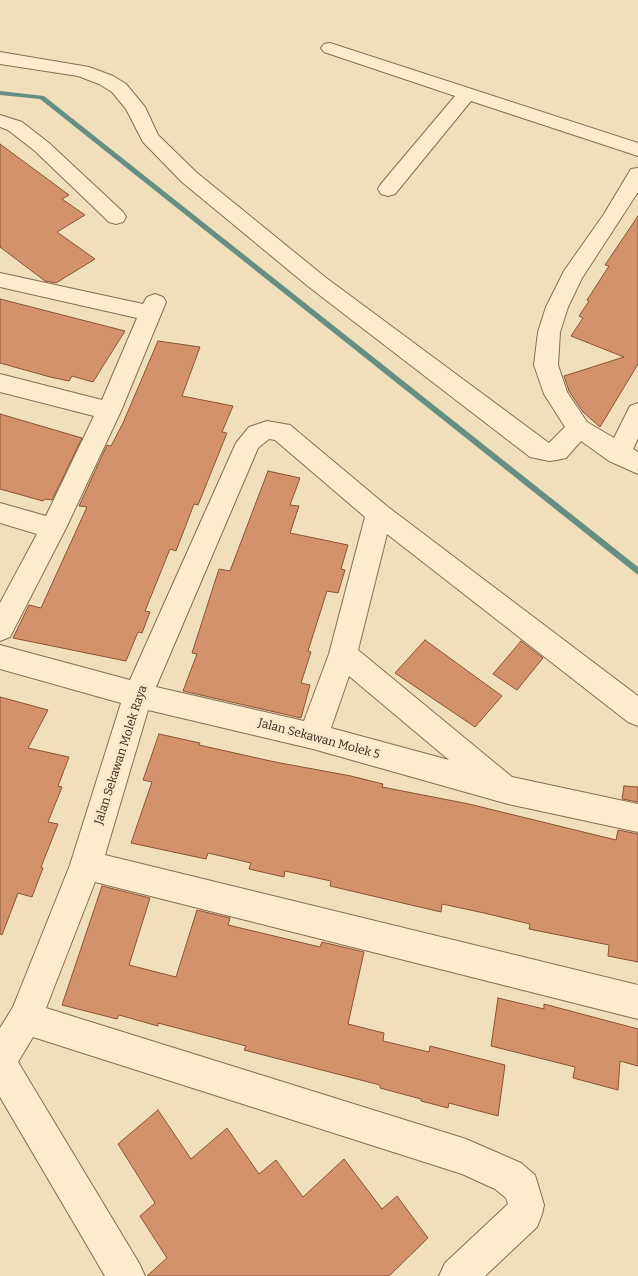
<!DOCTYPE html>
<style>
body{margin:0}
canvas{display:block;background:#f1deba}
</style>
<canvas width="638" height="1276"></canvas>
<script>
const g = document.querySelector('canvas').getContext('2d');
g.lineJoin = 'round';
function shape(rows) {
  const path = new Path2D();
  for (const r of rows) {
    path.moveTo(r[0], r[1]);
    for (let i = 2; i < r.length; i += 2) path.lineTo(r[i], r[i + 1]);
  }
  return path;
}
function fill(path, color) {
  g.fillStyle = color;
  g.fill(path, 'evenodd');
}
function strokePath(path, color, width, dash) {
  g.strokeStyle = color;
  g.lineWidth = width;
  g.lineCap = dash ? 'butt' : 'round';
  g.setLineDash(dash || []);
  g.stroke(path);
}
function label(font, color, halo, rows, align = 'center') {
  g.font = font + ' Bitter,serif';
  g.lineWidth = 5;
  g.setLineDash([]);
  g.textBaseline = 'middle';
  g.strokeStyle = halo;
  g.fillStyle = color;
  for (const [text, x, y, turn = 0] of rows) {
    g.save();
    g.translate(x, y);
    g.rotate((+turn || 0) * Math.PI / 180);
    g.textAlign = isNaN(turn) ? turn : align;
    if (halo) g.strokeText(text, 0, 0);
    g.fillText(text, 0, 0);
    g.restore();
  }
}
const stream = shape([
 [0,91,44,96,638,567,638,575,40,99,0,95,0,91]
]);
const building = shape([
 [0,144,69,195,62,199,85,215,57,232,95,259,56,283,45,281,0,247,0,144],
 [638,216,638,364,600,427,583,412,569,391,564,376,624,357,571,336,583,318,579,316,589,301,587,300,609,266,605,265,638,216],
 [0,299,125,331,93,382,72,376,69,381,50,377,0,363,0,299],
 [158,341,200,347,182,396,233,406,222,432,227,433,198,505,194,504,176,551,170,549,145,611,150,612,142,633,138,632,126,661,13,638,29,605,41,608,87,507,79,506,107,445,111,446,123,423,158,341],
 [0,414,82,438,52,500,45,499,43,501,0,489,0,414],
 [268,471,300,478,290,505,299,506,290,533,348,545,341,569,345,570,338,593,327,591,308,651,311,652,301,683,310,685,301,718,183,691,197,654,192,653,219,569,230,571,268,471],
 [425,640,502,696,475,727,395,673,425,640],
 [521,641,543,658,517,690,493,674,521,641],
 [0,697,48,710,28,748,69,757,58,786,62,787,48,822,58,824,41,867,43,868,32,897,18,893,2,935,0,934,0,697],
 [159,734,200,743,199,745,275,762,351,776,383,784,382,787,469,804,616,840,618,830,638,834,638,962,608,956,609,945,529,929,530,924,484,913,442,904,441,912,330,886,331,881,285,871,284,877,249,869,251,863,208,853,206,859,131,843,152,782,143,780,159,734],
 [624,786,638,787,638,802,622,799,624,786],
 [102,886,150,898,129,965,176,977,197,910,230,918,228,925,320,947,322,942,364,952,348,1024,384,1033,383,1041,429,1052,430,1046,505,1065,498,1116,449,1103,448,1108,421,1101,421,1099,380,1088,380,1085,244,1050,246,1046,158,1023,158,1026,119,1015,117,1019,62,1005,102,886],
 [498,998,544,1009,544,1004,638,1029,638,1066,620,1061,618,1090,573,1078,575,1067,491,1046,498,998],
 [158,1110,191,1159,227,1128,259,1174,276,1160,303,1197,344,1159,382,1209,397,1196,428,1238,389,1276,147,1276,167,1258,140,1216,155,1203,118,1144,158,1110]
]);
const minor = shape([
 [330,43,638,143,638,156,471,101,395,194,388,196,381,194,378,189,381,184,455,96,324,52,321,48,324,44,330,43],
 [0,52,89,67,113,76,126,84,145,107,158,135,196,172,325,277,549,443,565,427,544,394,534,365,538,332,546,307,564,271,604,214,631,169,638,168,638,192,582,278,568,307,560,332,558,365,567,392,587,422,614,438,630,406,638,403,638,438,633,449,638,452,638,474,609,461,581,441,566,458,557,460,549,461,530,457,309,287,182,182,143,142,126,109,112,92,99,84,78,76,0,64,0,52],
 [0,115,22,122,49,143,123,212,126,217,123,222,116,224,109,222,35,151,8,130,0,127,0,115],
 [0,273,143,304,147,297,155,294,163,297,166,302,121,411,66,528,10,637,0,641,0,603,37,534,0,523,0,503,46,516,94,416,0,392,0,374,102,400,137,318,0,287,0,273],
 [267,421,290,425,388,507,638,696,638,726,628,722,387,534,358,650,512,777,638,804,638,832,508,804,313,749,148,710,105,855,638,985,638,1019,95,882,46,1008,466,1139,521,1163,535,1175,544,1205,542,1214,537,1227,485,1276,439,1276,445,1263,508,1204,506,1198,495,1189,462,1174,33,1037,18,1062,139,1263,145,1276,105,1276,0,1097,0,1028,13,1007,70,865,121,703,0,669,0,645,130,680,236,443,249,427,267,421],
 [269,439,275,440,365,517,329,654,304,721,156,687,258,448,269,439],
 [349,676,449,760,331,728,349,676]
]);
const streetNames = [
 ["Jalan Sekawan Molek 5",319,739,15],
 ["Jalan Sekawan Molek Raya",121,755,-72]
];
fill(stream, '#668f83');
fill(building, '#d3926c');
strokePath(building, '#8a5437', 1);
strokePath(minor, '#896d53', 2);
fill(minor, '#fcebcd');
label('12px', '#362619', '#f8e8ca', streetNames);
</script>
